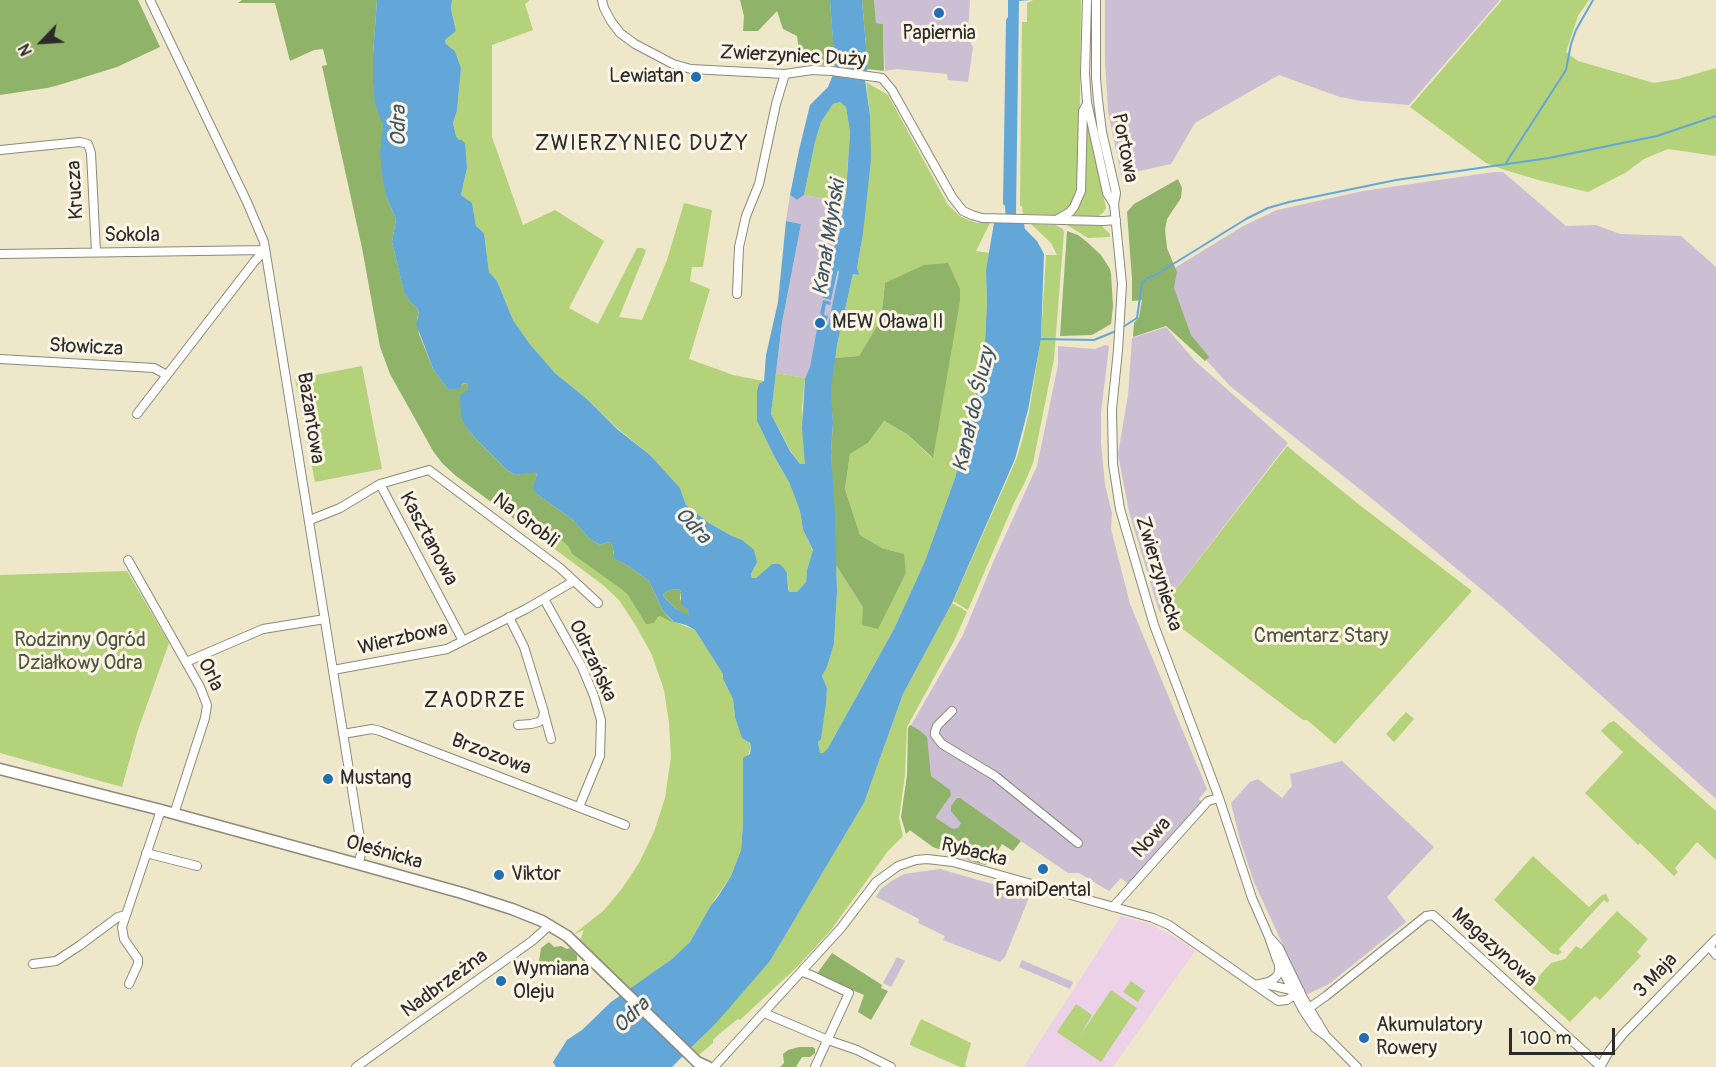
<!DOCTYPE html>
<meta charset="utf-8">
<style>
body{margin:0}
#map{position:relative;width:1716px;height:1067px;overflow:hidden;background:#eee7ca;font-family:Pangolin,sans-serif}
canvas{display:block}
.north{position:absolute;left:12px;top:12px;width:60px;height:60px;-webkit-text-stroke:4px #fcf5e5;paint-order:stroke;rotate:245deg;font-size:16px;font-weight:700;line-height:24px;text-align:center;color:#2b2b2b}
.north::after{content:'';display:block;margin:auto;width:21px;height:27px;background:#2b2b2b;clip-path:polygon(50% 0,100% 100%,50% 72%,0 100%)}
.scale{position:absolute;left:1509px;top:1028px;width:106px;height:27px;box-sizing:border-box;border:3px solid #2b2b2b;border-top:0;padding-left:8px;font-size:18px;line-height:21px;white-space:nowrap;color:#2b2b2b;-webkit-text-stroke:4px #fcf5e5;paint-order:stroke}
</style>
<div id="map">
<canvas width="1716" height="1067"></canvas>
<div class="north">N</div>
<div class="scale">100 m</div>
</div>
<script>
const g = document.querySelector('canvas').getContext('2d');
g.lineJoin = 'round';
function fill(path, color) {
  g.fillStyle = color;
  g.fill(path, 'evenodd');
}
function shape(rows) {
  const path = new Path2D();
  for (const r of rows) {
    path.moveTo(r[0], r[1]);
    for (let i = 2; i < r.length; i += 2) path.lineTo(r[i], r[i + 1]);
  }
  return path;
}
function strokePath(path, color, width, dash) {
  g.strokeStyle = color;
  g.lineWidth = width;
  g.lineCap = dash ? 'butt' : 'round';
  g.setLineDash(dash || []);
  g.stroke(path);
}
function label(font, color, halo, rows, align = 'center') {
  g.font = font + ' Pangolin,sans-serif';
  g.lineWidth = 6;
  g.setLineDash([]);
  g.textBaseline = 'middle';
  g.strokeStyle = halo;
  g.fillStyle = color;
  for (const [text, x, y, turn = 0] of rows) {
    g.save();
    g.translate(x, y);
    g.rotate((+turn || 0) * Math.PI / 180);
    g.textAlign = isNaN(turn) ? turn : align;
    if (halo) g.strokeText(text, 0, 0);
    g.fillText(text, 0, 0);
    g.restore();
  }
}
const built = shape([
 [1121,916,1150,924,1178,939,1195,951,1113,1067,1027,1067,1024,1066]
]);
const industrial = shape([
 [874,0,970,0,968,34,969,40,973,47,968,82,948,80,947,74,897,69,885,71,883,24,876,23],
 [1105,0,1500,0,1409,105,1361,101,1340,97,1279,75,1195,123,1171,164,1121,175,1108,111,1105,62],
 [1494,172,1503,172,1566,226,1596,225,1620,234,1681,236,1716,267,1716,799,1504,608,1376,502,1230,386,1188,340,1163,275,1245,225,1277,210,1363,191],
 [790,195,797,200,804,195,845,202,839,235,827,268,829,269,823,298,831,300,839,269,839,272,828,325,826,325,824,315,826,304,823,300,820,313,825,320,822,331,818,329,810,367,805,378,776,373,782,323,801,224,786,221],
 [1166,327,1195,361,1288,443,1159,611,1129,512,1118,454,1128,395,1132,338],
 [1105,345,1109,346,1101,413,1101,442,1105,485,1112,513,1111,529,1130,604,1207,789,1199,799,1203,803,1130,885,1121,878,1109,891,1079,873,1068,873,1003,829,979,864,933,847,909,830,910,727,963,635,994,560,1037,466,1058,365,1058,346,1095,349],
 [1342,761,1434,847,1387,897,1406,922,1329,984,1308,994,1305,993,1254,882,1240,840,1231,803,1250,782,1258,779,1282,798,1292,786,1290,774],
 [940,869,1030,895,1005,957,1000,962,943,940,945,936,918,923,919,919,876,897,881,889,890,882,904,874],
 [897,957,905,961,891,987,883,983],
 [1022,960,1073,982,1070,989,1019,967]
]);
const green = shape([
 [452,0,530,0,525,4,533,30,492,45,492,137,523,225,555,210,604,241,569,308,598,324,637,248,643,248,646,251,619,317,642,320,667,260,684,203,712,210,703,267,692,267,690,281,710,289,689,359,733,375,764,381,757,391,757,421,774,456,789,482,800,511,803,530,813,551,807,570,806,582,797,592,789,592,787,573,772,564,756,578,752,578,751,574,757,562,742,540,730,535,709,523,686,505,680,488,650,455,617,428,587,399,555,373,529,343,513,320,497,281,489,272,484,233,476,226,472,204,461,195,467,168,459,140,456,136,453,123,457,111,461,68,455,51,446,44,445,39,456,31,451,9],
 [1033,0,1081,0,1079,187,1070,207,1057,215,1023,214,1022,206,1020,206,1022,22,1027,22,1027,3],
 [1502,0,1589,0,1578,16,1566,52,1578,61,1654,83,1678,79,1716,68,1716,156,1668,149,1644,159,1625,173,1588,192,1542,181,1505,170,1486,163,1410,107],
 [866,82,888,95,948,205,961,217,977,223,990,223,976,251,989,253,986,270,987,303,984,360,973,411,955,478,925,561,894,629,828,748,823,753,820,753,818,742,821,738,827,688,822,676,827,667,834,644,837,592,836,565,877,628,906,573,903,554,882,548,860,535,845,489,850,454,868,443,884,421,907,434,932,458,885,283,881,319,859,356,834,358,853,274,858,275,857,268,863,234,870,115],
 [840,102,846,107,850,132,845,202,804,195,815,142,821,122,833,104],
 [1087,117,1106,208,1103,213,1095,218,1074,217,1073,213,1080,203],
 [1067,223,1101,225,1110,234,1110,237,1088,238,1067,225],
 [1031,224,1055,225,1063,229,1064,232,1054,359,1033,463,1025,482,1014,503,968,610,953,601,1016,460,1022,441,1029,412,1041,338,1046,255,1057,255,1051,243],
 [362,366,382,469,315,482,295,379],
 [776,373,805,378,802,408,806,464,804,465,800,464,790,450,771,414],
 [1287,446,1357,503,1472,591,1335,744,1307,720,1303,720,1159,611],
 [536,530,547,537,561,540,568,546,572,554,621,589,628,595,650,624,660,616,695,630,723,674,723,679,733,699,735,717,751,747,743,768,744,782,743,824,741,850,731,876,711,905,690,942,672,959,630,989,580,940,584,930,574,934,603,911,621,890,639,863,654,832,665,798,671,757,669,723,664,690,652,655,636,626,619,600,603,585,533,533],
 [127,571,169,643,138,730,122,787,0,753,0,575],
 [952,603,963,609,963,611,964,610,967,612,954,641,907,727,905,775,899,818,903,836,888,851,831,930,797,967,740,1020,738,1019,719,1034,713,1040,713,1043,699,1055,692,1048,770,961,864,803,903,694],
 [1406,712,1414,719,1394,742,1386,734],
 [1614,721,1716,811,1716,860,1697,842,1675,868,1678,872,1674,876,1640,843,1638,845,1585,793,1623,752,1601,731,1609,723],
 [1533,856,1589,907,1602,895,1606,894,1609,900,1608,903,1604,900,1559,949,1562,952,1558,955,1551,953,1494,900],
 [1617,911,1648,939,1637,952,1641,956,1600,1000,1595,996,1570,1022,1530,986,1551,963,1565,959,1576,946,1581,949],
 [1131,981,1145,991,1138,1002,1123,992],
 [1111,990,1137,1008,1101,1062,1057,1032,1076,1004,1092,1015,1080,1036],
 [921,1019,971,1043,965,1065,966,1067,960,1067,910,1045,910,1043]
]);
const forest = shape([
 [0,0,138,0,160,47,117,67,59,85,47,88,0,95],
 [242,0,377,0,373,55,373,85,383,126,386,196,396,219,392,242,404,291,411,303,417,308,419,314,417,318,419,334,434,371,448,389,467,383,468,388,466,427,475,438,508,471,516,475,535,471,537,474,535,482,538,495,572,519,590,539,600,545,608,542,611,543,613,548,613,553,621,562,630,567,649,581,663,611,674,623,660,616,657,618,655,622,650,624,646,624,628,595,621,589,572,554,568,546,561,540,547,537,536,530,533,533,456,476,442,463,433,451,390,374,380,347,362,248,322,66,327,65,323,49,314,50,290,61,275,3,238,3],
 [740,0,830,0,835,65,801,64,797,36,783,29,777,11,758,31,743,31,744,16],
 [862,0,874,0,876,23,883,24,884,71,868,69],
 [1178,179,1182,188,1181,198,1167,219,1165,230,1167,248,1177,272,1174,288,1191,335,1209,357,1205,361,1166,326,1133,337,1134,323,1139,317,1142,300,1132,301,1132,279,1127,212,1134,204],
 [1067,231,1078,235,1087,242,1101,255,1110,269,1111,274,1113,306,1111,324,1092,335,1060,336],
 [948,263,960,289,960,301,933,458,907,434,884,421,868,443,850,454,845,489,860,535,882,548,904,554,906,573,878,629,862,625,863,607,836,565,831,452,833,423,830,388,834,358,859,356,881,319,885,283,924,265],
 [679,589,681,592,680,599,684,606,688,610,690,615,689,617,676,609,664,597,663,594,670,590],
 [910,725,919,730,927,737,931,776,950,790,951,795,936,816,936,818,951,828,955,829,959,827,961,823,951,811,951,806,957,798,960,798,1021,841,1013,851,1002,844,991,862,985,865,968,860,969,857,966,856,964,858,933,847,910,830,906,834,901,817,907,775,908,728],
 [549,942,554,947,561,946,567,949,570,948,577,955,577,960,574,967,567,972,561,974,554,973,546,976,539,970,538,968,541,948],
 [832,953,882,985,881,988,888,991,871,1020,858,1012,864,995,816,975],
 [799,1047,813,1047,815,1049,815,1053,810,1057,802,1057,796,1067,780,1067,784,1063,783,1054,788,1050]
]);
const water = shape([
 [377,0,452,0,451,9,456,31,445,40,446,44,455,51,461,68,457,111,453,123,456,136,459,140,462,140,465,144,467,168,461,195,472,203,476,226,484,233,489,272,497,281,513,320,529,343,555,373,587,399,617,429,650,455,680,488,686,505,709,523,730,535,742,540,754,550,757,562,751,574,752,578,756,578,772,564,779,564,783,567,787,573,788,588,789,592,797,592,806,582,807,570,813,550,803,530,800,511,789,482,774,456,757,421,757,391,759,384,764,381,766,355,778,302,786,221,801,224,782,323,771,414,790,451,800,464,805,464,802,428,805,378,810,367,817,329,823,330,825,320,820,313,823,300,831,302,830,305,826,304,824,315,828,316,826,324,828,325,839,272,838,270,831,300,823,298,829,269,826,268,839,235,846,193,850,132,846,107,840,102,833,104,821,122,815,142,804,195,797,200,790,195,799,150,810,105,828,87,835,70,830,0,862,0,868,69,864,73,870,115,871,159,863,234,857,268,859,275,853,274,837,345,831,388,833,423,831,452,835,515,837,592,834,644,827,667,822,676,827,688,826,703,821,739,818,742,820,753,823,753,828,748,894,629,925,561,955,478,973,411,984,360,987,303,986,270,994,223,1006,223,1005,206,1003,204,1006,20,1008,17,1008,0,1030,0,1019,1,1016,210,1016,223,1024,224,1025,229,1037,241,1044,254,1041,339,1028,410,1015,459,952,603,903,694,864,803,770,961,717,1022,672,1067,556,1067,553,1062,567,1040,582,1030,611,1002,672,959,690,942,711,905,717,898,731,876,741,850,743,824,743,758,750,754,751,747,750,743,742,738,735,717,733,699,723,679,723,674,695,630,686,625,674,622,663,611,649,581,630,567,614,558,613,548,611,543,608,542,600,545,590,539,572,519,538,495,533,488,537,474,535,472,516,475,508,471,475,438,466,427,461,417,460,395,468,390,467,383,462,384,460,388,456,389,448,389,434,371,416,324,419,313,417,308,411,303,404,292,392,242,396,219,386,196,382,173,380,154,383,126,375,103,373,85,373,55],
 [679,589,681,592,681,604,688,610,689,616,676,609,664,597,663,594,670,590]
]);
const stream = shape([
 [1506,163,1566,70,1571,44,1576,30,1593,0],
 [1123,327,1137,318,1142,283,1146,279,1157,274,1246,219,1268,208,1289,202,1396,180,1549,158,1657,136,1716,116],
 [1039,339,1094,340,1116,331]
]);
const minor = shape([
 [150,0,247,202,264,242,362,851,358,864],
 [602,0,604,8,611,21,620,33,635,44,673,64,691,69,785,74,812,70,832,71,882,78,892,90,952,197,963,211,972,215,982,218,1103,221,1116,220],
 [1087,0,1085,74,1087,102,1107,193,1114,204],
 [1096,0,1096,78,1098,100,1102,132,1116,193,1114,204,1122,284,1118,350,1112,409,1113,464,1120,509,1154,625,1219,798,1252,898,1269,937,1277,960,1303,1010,1315,1028,1326,1036],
 [0,150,80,142,88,144,91,153,96,252],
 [1058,219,1070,212,1074,207,1081,191,1083,111,1087,104],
 [0,254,265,250],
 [737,294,739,247,746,216,759,184,776,104,785,74],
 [0,359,154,368,167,375],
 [137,414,254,262,265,250],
 [380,484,463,641],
 [310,520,340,508,380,484,429,470,560,568,598,603],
 [128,560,200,687,207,705,205,718,174,814],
 [544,599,582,667,594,696,601,720,600,756,579,807],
 [509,617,524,647,544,712,543,718,539,722,531,724,518,725],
 [186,662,263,629,325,619],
 [333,670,447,649,526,609,574,581],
 [952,711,937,726,935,732,935,735,942,744,995,776,1078,843],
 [544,713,551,739],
 [343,734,372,729,380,731,625,825],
 [146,853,197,866],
 [1113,907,1208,801,1219,798],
 [1271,939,1279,948,1303,998,1326,1036,1357,1067],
 [1709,946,1716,955],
 [33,964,56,961,79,946,118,917,126,915],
 [802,972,811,975,849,993,815,1067],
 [129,984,138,964,138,959,124,939,122,927,161,810],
 [1265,984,1296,991],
 [1255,985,1269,982,1275,978,1279,973,1279,965],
 [1303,1010,1309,1008,1326,996,1426,916,1433,915,1600,1066],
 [764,1013,828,1040,857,1050,891,1067],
 [356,1067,532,941,550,925],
 [714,1067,841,928,876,882,898,866,916,860,927,859,953,862,1153,918,1169,925,1278,1001,1287,1000,1300,991],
 [1600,1067,1610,1050,1623,1034,1716,939]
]);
const major = shape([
 [0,769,161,810,358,864,462,893,512,909,542,921,567,936,690,1055,697,1062,708,1067]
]);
const markers = [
 [939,13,6,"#1f6fb2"],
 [696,77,6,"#1f6fb2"],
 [820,323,6,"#1f6fb2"],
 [328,779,6,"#1f6fb2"],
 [1043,869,6,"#1f6fb2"],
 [499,875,6,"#1f6fb2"],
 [501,981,6,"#1f6fb2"],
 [1364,1038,6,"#1f6fb2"]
];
const poiNames = [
 ["Papiernia",939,34,"center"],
 ["Lewiatan",684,77,"right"],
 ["MEW Oława II",832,323],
 ["Mustang",340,779],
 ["Viktor",511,875],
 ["FamiDental",1043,891,"center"],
 ["Wymiana",513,970],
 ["Oleju",513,993],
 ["Akumulatory",1376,1026],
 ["Rowery",1376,1049]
];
const streetNames = [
 ["Zwierzyniec Duży",793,57,3],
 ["Portowa",1124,148,79],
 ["Krucza",76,190,-93],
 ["Sokola",132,236],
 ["Słowicza",86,348,3],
 ["Bażantowa",310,418,81],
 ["Na Grobli",525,521,37],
 ["Kasztanowa",428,539,62],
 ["Zwierzyniecka",1158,574,73],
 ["Wierzbowa",403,639,-13],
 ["Odrzańska",592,661,65],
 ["Orla",210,675,64],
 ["Brzozowa",491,755,21],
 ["Nowa",1152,838,-48],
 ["Oleśnicka",384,853,16],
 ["Rybacka",974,853,14],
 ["Magazynowa",1494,948,42],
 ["3 Maja",1656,976,-46],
 ["Nadbrzeżna",445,984,-36]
];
const parkNames = [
 ["Cmentarz Stary",1321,637],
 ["Rodzinny Ogród",80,641],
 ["Działkowy Odra",80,664]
];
const waterNames = [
 ["Odra",400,126,-90],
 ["Kanał Młyński",830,238,-81],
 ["Kanał do Śluzy",975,410,-77],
 ["Odra",692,526,47],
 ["Odra",632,1016,-44]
];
const neighbourhoodNames = [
 ["ZWIERZYNIEC DUŻY",642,145],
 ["ZAODRZE",475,702]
];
fill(built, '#edd1e9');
fill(industrial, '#ccbfd4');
fill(green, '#b4d279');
fill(forest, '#8fb469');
fill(water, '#62a7d7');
strokePath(stream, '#62a7d7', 2);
strokePath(minor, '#8c897a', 10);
strokePath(major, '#8c897a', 13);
strokePath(minor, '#fff', 8);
strokePath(major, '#fff', 10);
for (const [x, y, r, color] of markers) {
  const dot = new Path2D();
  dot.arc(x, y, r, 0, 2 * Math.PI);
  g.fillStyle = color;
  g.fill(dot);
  strokePath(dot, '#fcf5e5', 2);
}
label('20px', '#2b2b2b', '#fcf5e5', poiNames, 'left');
label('20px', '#2b2b2b', '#fcf5e5', streetNames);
label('20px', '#4d553e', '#fcf5e5', parkNames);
label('italic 21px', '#3e5667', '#fcf5e5', waterNames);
g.letterSpacing = '1.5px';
label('21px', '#2b2b2b', '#fcf5e5', neighbourhoodNames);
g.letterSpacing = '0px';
</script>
